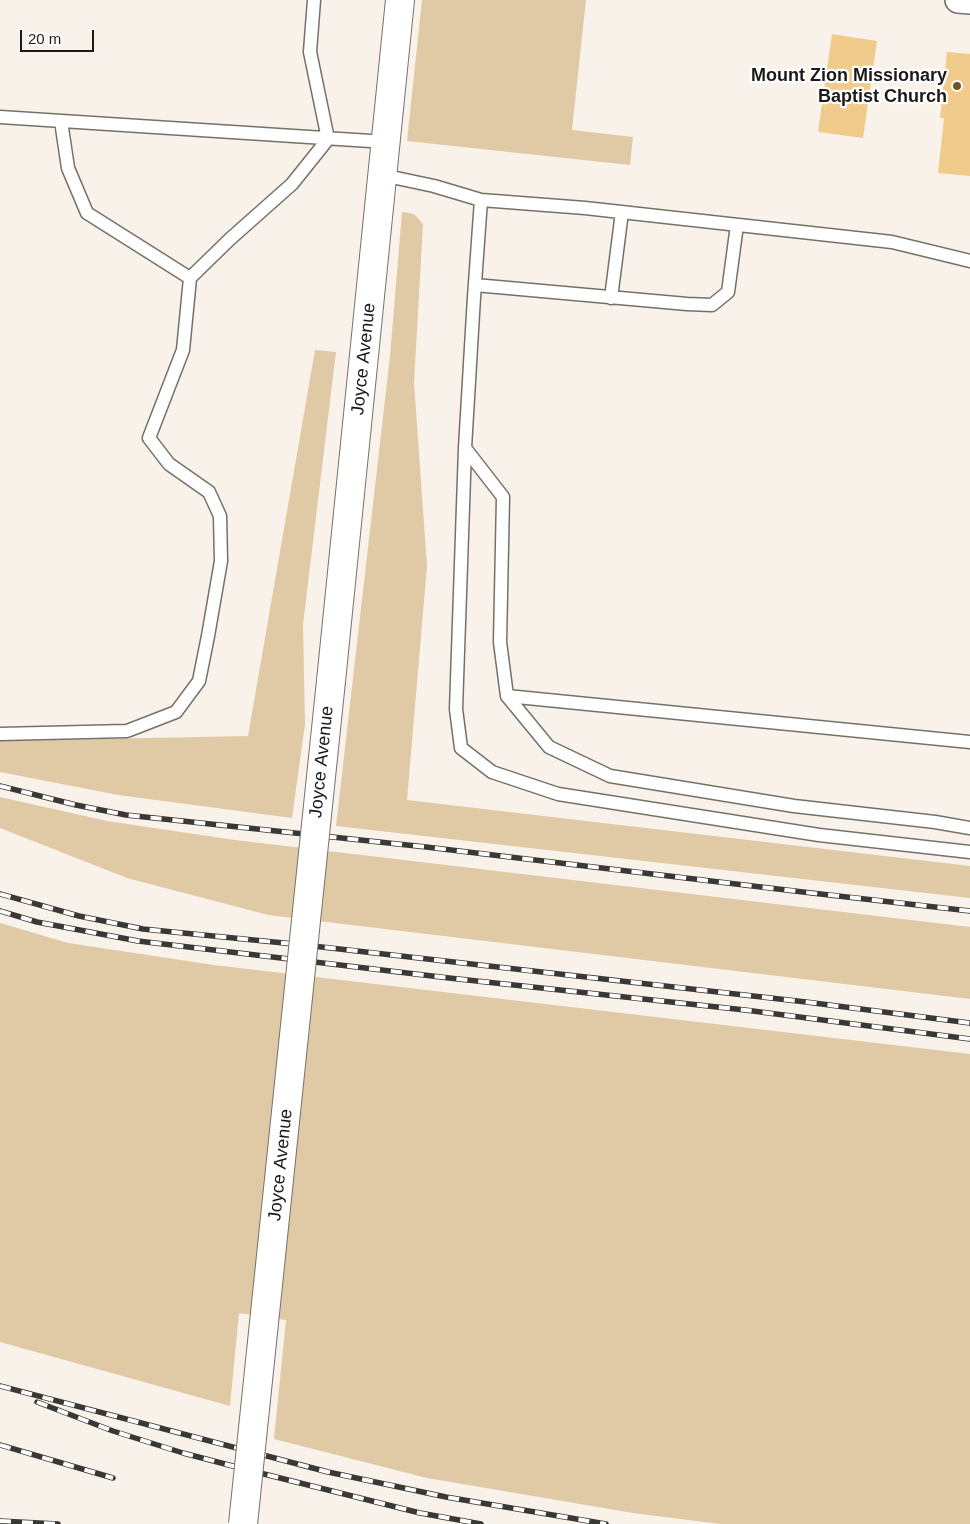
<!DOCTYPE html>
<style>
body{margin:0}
#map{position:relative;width:970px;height:1524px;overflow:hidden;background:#f8f2ea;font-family:Helvetica,sans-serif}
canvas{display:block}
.scale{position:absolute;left:20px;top:30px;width:74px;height:22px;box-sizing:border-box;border:2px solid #1c1a18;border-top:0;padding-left:6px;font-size:15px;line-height:18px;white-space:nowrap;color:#1c1a18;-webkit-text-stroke:4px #fff;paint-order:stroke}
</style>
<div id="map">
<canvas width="970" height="1524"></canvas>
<div class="scale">20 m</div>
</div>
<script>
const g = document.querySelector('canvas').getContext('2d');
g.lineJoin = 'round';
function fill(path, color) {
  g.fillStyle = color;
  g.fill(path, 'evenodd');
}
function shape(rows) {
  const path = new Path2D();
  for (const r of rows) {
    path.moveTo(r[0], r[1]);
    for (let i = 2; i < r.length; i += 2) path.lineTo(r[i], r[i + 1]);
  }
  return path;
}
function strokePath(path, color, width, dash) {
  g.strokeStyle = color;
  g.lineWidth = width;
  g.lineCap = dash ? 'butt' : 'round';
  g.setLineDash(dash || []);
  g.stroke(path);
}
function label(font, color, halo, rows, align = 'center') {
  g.font = font + ' Helvetica,sans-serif';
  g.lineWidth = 4.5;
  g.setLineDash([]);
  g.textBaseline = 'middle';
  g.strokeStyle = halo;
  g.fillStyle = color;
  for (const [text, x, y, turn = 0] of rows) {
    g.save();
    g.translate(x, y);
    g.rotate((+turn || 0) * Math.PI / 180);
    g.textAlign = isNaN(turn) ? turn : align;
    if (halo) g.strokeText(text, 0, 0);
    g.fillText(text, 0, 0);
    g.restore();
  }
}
const green = shape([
 [422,0,586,0,572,130,633,137,630,165,407,141],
 [402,212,414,214,423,224,414,383,427,566,407,800,970,866,970,898,336,826,390,356],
 [315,350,336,352,303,624,305,724,292,818,118,795,0,772,0,741,248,736],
 [0,797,107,821,235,840,970,927,970,999,268,915,127,878,0,828],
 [0,923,68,943,214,965,970,1054,970,1524,720,1524,633,1513,427,1478,274,1439,286,1320,239,1313,230,1406,0,1342]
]);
const building = shape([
 [832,34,877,41,863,138,818,132],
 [947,52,970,54,970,176,938,173,944,118,940,118]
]);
const service = shape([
 [0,117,386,142],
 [61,121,68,168,87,213,190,278],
 [382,175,434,186,481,200,474,297,465,448,456,709,461,748,492,772,558,794,819,835,970,852],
 [481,200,585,208,892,242,970,261],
 [475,285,687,304,712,305,728,292,737,225],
 [611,298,622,212],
 [465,448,503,497,500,642,507,696,970,742],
 [507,696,549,747,610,776,794,806,935,822,970,828],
 [0,734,127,731,176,712,199,681,208,636,221,561,220,516,209,492,169,464,149,438,183,350,190,278,230,239,292,184,328,139,310,52,314,0]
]);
const minor = shape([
 [958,0,970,1]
]);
const tertiary = shape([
 [331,681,400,0]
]);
const rail = shape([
 [0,786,76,805,126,815,426,847,803,892,970,911],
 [0,894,79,916,143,929,304,945,806,1002,970,1023],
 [0,911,37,922,138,941,449,978,745,1010,970,1039],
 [0,1386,328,1472,446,1497,606,1524],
 [37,1402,113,1431,183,1453,248,1470,420,1513,481,1524],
 [0,1445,113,1478],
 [0,1521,58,1524]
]);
const tertiaryBridge = shape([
 [243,1524,331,681]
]);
const markers = [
 [957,86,5,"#6f5526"]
];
const poiNames = [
 ["Mount Zion Missionary",947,76],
 ["Baptist Church",947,97]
];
const streetNames = [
 ["Joyce Avenue",364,359,-84],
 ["Joyce Avenue",322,762,-84],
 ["Joyce Avenue",281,1165,-84]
];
fill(green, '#e0c9a5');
fill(building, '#f0cb8c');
strokePath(service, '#757169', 15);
strokePath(minor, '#757169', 28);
strokePath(tertiary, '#757169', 30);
strokePath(service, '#fff', 12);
strokePath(minor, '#fff', 25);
strokePath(tertiary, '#fff', 28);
strokePath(rail, '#3a3835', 5.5);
strokePath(rail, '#fff', 4, [11]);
strokePath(tertiaryBridge, '#757169', 30, []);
strokePath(tertiaryBridge, '#fff', 28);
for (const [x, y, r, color] of markers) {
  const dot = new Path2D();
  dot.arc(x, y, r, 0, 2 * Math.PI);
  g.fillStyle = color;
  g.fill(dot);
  strokePath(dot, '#fff', 2);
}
label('bold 18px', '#1c1a18', '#fff', poiNames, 'right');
label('18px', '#1c1a18', '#fff', streetNames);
</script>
